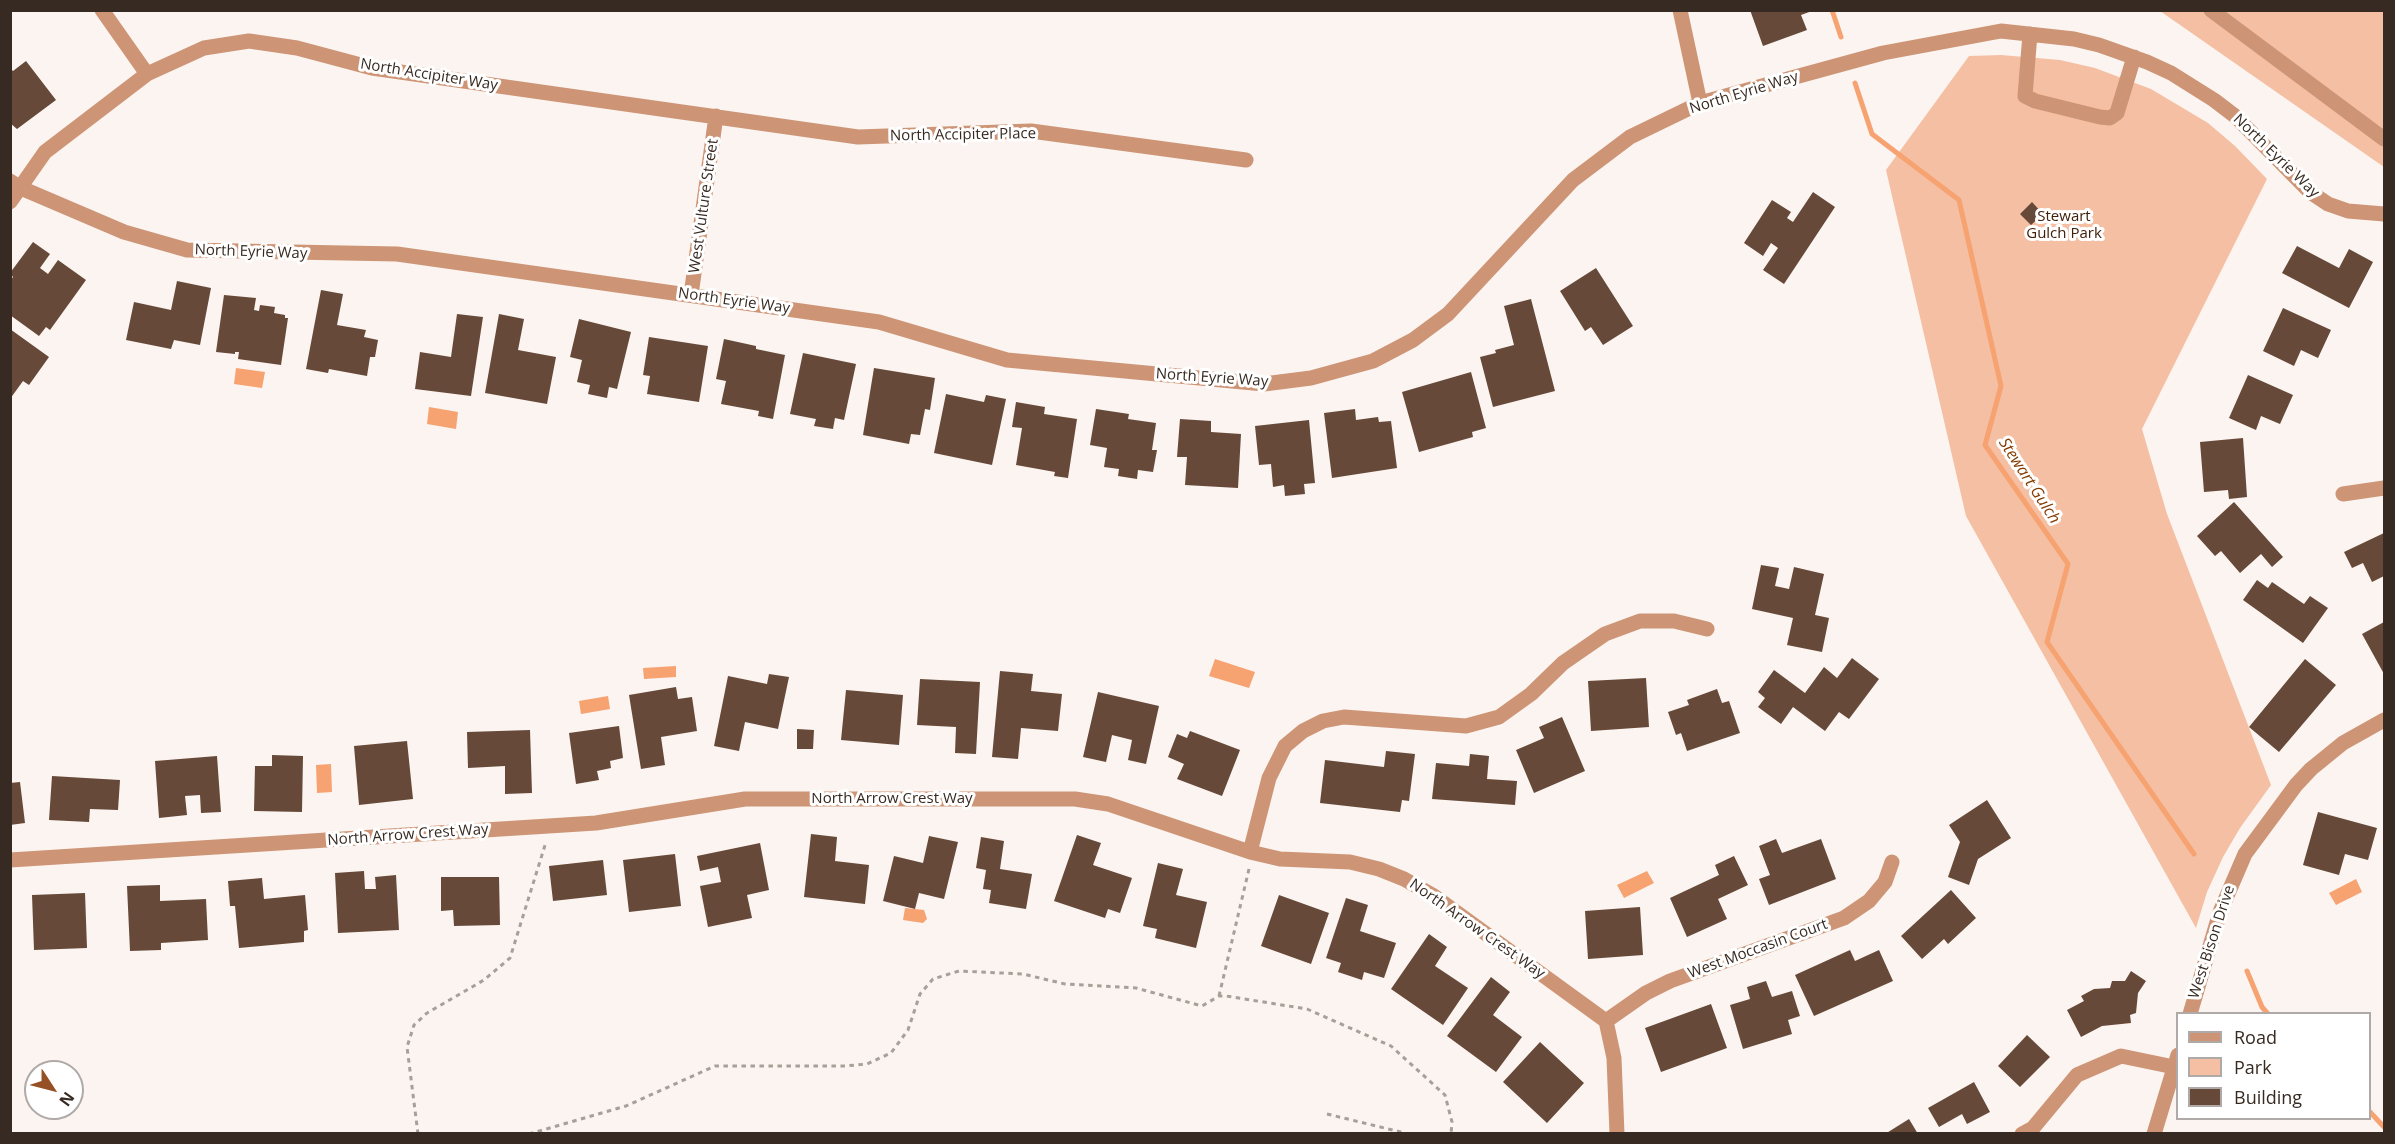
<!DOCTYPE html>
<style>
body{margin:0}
#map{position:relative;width:2395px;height:1144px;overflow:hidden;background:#fbf4f0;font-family:"Open Sans",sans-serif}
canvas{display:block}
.frame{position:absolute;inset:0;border:12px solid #372a22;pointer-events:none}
.legend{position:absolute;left:2176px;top:1012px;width:195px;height:108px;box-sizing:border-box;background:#fff;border:2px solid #afaaa7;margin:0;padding:8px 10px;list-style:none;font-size:18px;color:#372a22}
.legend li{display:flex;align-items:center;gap:12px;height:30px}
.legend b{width:30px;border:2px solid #afaaa7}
.north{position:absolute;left:24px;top:1060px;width:60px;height:60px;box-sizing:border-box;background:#fff;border:2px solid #afaaa7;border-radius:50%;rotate:126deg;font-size:16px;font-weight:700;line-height:24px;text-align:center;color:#372a22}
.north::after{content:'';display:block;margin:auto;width:21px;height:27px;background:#955025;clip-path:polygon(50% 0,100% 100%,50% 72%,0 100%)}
</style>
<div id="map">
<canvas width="2395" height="1144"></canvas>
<div class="frame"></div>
<ul class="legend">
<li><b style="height:8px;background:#cd9576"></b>Road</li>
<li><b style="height:16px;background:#f4bfa2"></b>Park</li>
<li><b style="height:16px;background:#664939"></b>Building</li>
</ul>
<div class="north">N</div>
</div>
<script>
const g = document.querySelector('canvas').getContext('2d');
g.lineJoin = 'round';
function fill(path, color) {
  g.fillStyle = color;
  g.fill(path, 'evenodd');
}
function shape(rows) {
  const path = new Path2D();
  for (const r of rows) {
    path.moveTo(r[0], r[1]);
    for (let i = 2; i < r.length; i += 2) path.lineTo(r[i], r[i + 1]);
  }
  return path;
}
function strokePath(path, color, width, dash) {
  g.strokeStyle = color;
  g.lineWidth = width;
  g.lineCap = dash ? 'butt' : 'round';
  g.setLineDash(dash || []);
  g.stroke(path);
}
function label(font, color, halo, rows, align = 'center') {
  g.font = font + ' "Open Sans",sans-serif';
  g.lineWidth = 6;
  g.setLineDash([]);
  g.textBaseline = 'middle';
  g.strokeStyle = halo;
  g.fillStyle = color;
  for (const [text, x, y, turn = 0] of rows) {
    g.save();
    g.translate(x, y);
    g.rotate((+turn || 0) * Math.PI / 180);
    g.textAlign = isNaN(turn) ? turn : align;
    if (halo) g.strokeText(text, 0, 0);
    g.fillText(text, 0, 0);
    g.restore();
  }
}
const green = shape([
 [2160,11,2384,11,2384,167],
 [2001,55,2060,60,2095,68,2151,89,2208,123,2235,146,2267,179,2142,429,2167,514,2271,785,2240,828,2223,857,2207,892,2196,928,1966,516,1886,170,1969,56]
]);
const water = shape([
 [236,368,265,372,262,388,234,384],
 [429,407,458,412,456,429,427,424],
 [1215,659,1255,672,1249,688,1209,676],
 [676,666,676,677,644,679,643,668],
 [608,696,610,709,581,714,579,701],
 [331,764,332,792,317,793,316,765],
 [1647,871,1654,883,1624,898,1617,885],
 [2356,879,2362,892,2336,905,2329,893],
 [905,908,924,910,927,919,923,923,903,920]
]);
const stream = shape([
 [1832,10,1841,37],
 [1855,83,1872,134,1959,200,2001,386,1985,445,2068,564,2047,642,2194,854],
 [2247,971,2262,1007,2268,1014],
 [2370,1112,2384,1127]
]);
const building = shape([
 [1750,10,1812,10,1812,11,1801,15,1807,30,1763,46],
 [26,61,56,100,17,129,10,123,10,68,13,71],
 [1813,192,1835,207,1784,284,1763,270,1778,248,1771,243,1763,256,1744,243,1772,200,1791,212,1787,218,1793,222],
 [2032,202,2043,214,2031,225,2020,214],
 [33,242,50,254,40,268,48,274,58,260,86,280,50,330,46,327,39,336,10,315,10,281,13,277,10,273],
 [2297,246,2339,268,2349,249,2373,262,2349,308,2282,273],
 [1596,268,1633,326,1603,345,1591,327,1585,331,1560,291],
 [177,281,211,288,200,345,174,340,171,349,126,340,134,302,171,310],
 [321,290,343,294,337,325,366,330,364,337,378,340,375,357,370,357,367,376,329,369,328,373,306,369],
 [224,295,256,298,254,310,259,311,260,305,275,307,274,313,285,315,285,318,288,318,281,365,238,359,239,352,235,352,235,354,216,352],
 [1531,299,1555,391,1493,407,1480,357,1496,353,1495,350,1514,345,1504,306],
 [2283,308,2331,330,2318,358,2301,350,2294,366,2263,351],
 [457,314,483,317,471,396,415,389,420,352,451,357],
 [499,314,524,319,518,350,556,357,547,404,485,393],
 [579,319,631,332,617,389,609,387,607,398,588,394,590,385,577,382,582,360,570,357],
 [10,329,49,357,29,385,23,381,10,399],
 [649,337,708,346,699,402,647,394,650,376,643,375],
 [724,339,756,346,756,349,785,355,773,419,758,416,759,411,721,404,726,381,716,379],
 [803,353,856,364,844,420,835,418,833,429,814,426,816,419,790,414],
 [874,368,935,378,930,410,925,409,920,435,911,434,909,444,863,435],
 [1471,372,1486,428,1472,432,1473,437,1419,452,1402,392],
 [2248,375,2293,395,2280,424,2261,416,2256,430,2229,418],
 [946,394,984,402,986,395,1006,399,992,465,934,453],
 [1016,402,1045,407,1044,414,1077,419,1068,478,1054,476,1055,472,1016,465,1022,428,1012,427],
 [1096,409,1129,414,1128,419,1156,423,1152,450,1157,450,1153,472,1138,470,1137,479,1118,476,1119,469,1104,467,1107,448,1090,445],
 [1355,409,1356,420,1378,417,1379,422,1391,421,1397,468,1332,478,1324,413],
 [1180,419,1211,421,1211,432,1241,434,1238,488,1185,485,1187,457,1177,457],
 [1309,420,1315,483,1304,484,1305,494,1285,496,1284,485,1273,487,1271,464,1259,465,1255,426],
 [2243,438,2247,497,2229,499,2228,490,2204,492,2200,442],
 [2234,502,2283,557,2272,567,2261,554,2240,573,2221,551,2215,556,2197,536],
 [2384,533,2384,576,2372,582,2363,563,2352,568,2344,552],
 [1761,565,1779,568,1775,586,1789,589,1794,567,1824,574,1815,615,1829,618,1822,652,1787,645,1793,618,1752,609],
 [2257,580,2268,588,2272,582,2304,604,2310,596,2328,608,2303,643,2243,600],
 [2384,622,2384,674,2362,634],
 [1852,658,1879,679,1849,719,1839,712,1825,731,1793,707,1781,724,1758,707,1765,698,1758,692,1774,670,1805,693,1824,667,1837,678],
 [2305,659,2336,685,2279,752,2249,727],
 [1000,671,1033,674,1031,691,1062,694,1058,731,1021,728,1018,759,992,757],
 [769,674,789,677,778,729,745,722,739,751,714,746,728,676,767,684],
 [1646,678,1649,727,1591,731,1588,681],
 [920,679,980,682,976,754,955,753,956,727,917,725],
 [676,687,678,699,692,697,697,731,661,737,665,765,641,769,629,695],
 [1717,689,1722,703,1729,701,1740,733,1687,751,1681,733,1676,735,1668,712,1689,705,1687,700],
 [846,690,903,695,899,745,841,740],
 [1098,692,1159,706,1146,764,1128,760,1132,740,1112,735,1106,762,1083,757],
 [1562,717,1585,771,1534,793,1516,750,1544,738,1539,727],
 [619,726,623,758,610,761,611,768,597,771,599,780,576,784,569,733],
 [797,729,814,730,813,749,797,749],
 [530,730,532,793,505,794,505,766,468,768,467,732],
 [1190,731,1240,750,1222,796,1177,779,1184,764,1168,757,1177,734,1187,738],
 [407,741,413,799,359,805,354,746],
 [1386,751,1415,754,1409,801,1402,800,1400,812,1320,803,1325,760,1384,767],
 [1470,754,1489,756,1487,779,1517,781,1515,805,1432,799,1436,763,1469,766],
 [272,755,303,756,302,812,254,811,255,766,272,766],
 [217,756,221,812,201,813,200,795,185,796,187,815,159,818,155,761],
 [52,776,120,780,118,810,90,809,89,822,49,820],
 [20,782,25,823,10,825,10,783],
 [1987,800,2011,838,1978,859,1969,885,1948,877,1960,842,1949,825],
 [2318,812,2377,828,2368,860,2345,854,2339,875,2303,865],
 [811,834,837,837,835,861,869,865,865,904,804,897],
 [1077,835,1101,843,1093,865,1132,878,1120,913,1108,909,1105,918,1054,901],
 [929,836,958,842,944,899,919,893,915,909,883,901,894,856,923,863],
 [981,837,1004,841,1000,869,1032,874,1026,909,989,903,991,890,983,889,986,870,976,868],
 [1776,839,1782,853,1821,839,1836,879,1769,905,1759,879,1770,875,1759,846],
 [760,843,769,890,747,895,752,918,708,927,700,886,721,882,718,867,700,871,697,856],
 [675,854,681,906,629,912,623,860],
 [1734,856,1748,885,1718,899,1727,919,1687,937,1670,898,1719,875,1715,865],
 [603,860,607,895,553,901,549,866],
 [1158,863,1183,869,1176,895,1207,902,1196,948,1155,938,1157,929,1143,926],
 [364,871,365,889,376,889,375,877,396,875,399,930,338,933,335,873],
 [441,877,499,877,500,925,454,926,453,910,441,911],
 [262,878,264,899,305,895,308,930,304,931,304,942,239,948,235,906,230,906,228,881],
 [160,885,160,901,206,899,208,940,161,943,161,950,130,951,127,886],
 [1951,890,1976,918,1948,944,1944,939,1922,959,1901,936],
 [85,893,87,948,34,950,32,895],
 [1279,895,1329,913,1311,964,1261,946],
 [1346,898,1368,905,1360,931,1396,943,1384,978,1364,972,1362,980,1338,972,1341,963,1326,958],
 [1640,907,1643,955,1588,959,1585,911],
 [1429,934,1447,947,1435,966,1468,988,1443,1025,1391,989],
 [1850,950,1855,961,1879,950,1893,981,1814,1016,1795,975],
 [2131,971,2146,981,2138,993,2136,1013,2130,1015,2131,1023,2102,1026,2081,1037,2067,1010,2084,1001,2081,996,2094,989,2110,988,2112,981,2125,981],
 [1491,977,1510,992,1493,1015,1522,1037,1496,1072,1447,1036],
 [1766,981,1772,997,1792,991,1800,1016,1788,1020,1792,1034,1743,1049,1730,1005,1750,999,1747,987],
 [1711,1004,1727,1048,1661,1072,1645,1028],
 [2027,1035,2050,1057,2020,1087,1998,1066],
 [1540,1042,1584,1083,1547,1123,1503,1082],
 [1974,1082,1990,1112,1967,1124,1962,1114,1939,1127,1928,1108],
 [1909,1119,1918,1134,1885,1134]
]);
const path = shape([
 [1219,996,1249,869],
 [1327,1114,1409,1134],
 [418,1134,407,1047,414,1025,427,1013,484,980,510,958,546,842],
 [529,1134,626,1106,715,1066,845,1066,867,1064,891,1053,908,1030,920,994,933,979,959,971,1023,974,1065,984,1136,988,1202,1006,1219,996,1226,996,1307,1009,1391,1046,1445,1095,1452,1122,1451,1134]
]);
const minor = shape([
 [102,10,147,74],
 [1680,10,1700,103],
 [2211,10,2384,139],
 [2030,34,2025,96,2035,101,2100,117,2110,118,2117,113,2134,57],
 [10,181,21,188,124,232,187,250,397,254,879,322,1007,360,1264,384,1311,378,1373,361,1413,340,1448,314,1573,180,1630,137,1700,103,1883,53,2001,31,2074,39,2099,45,2147,62,2171,73,2214,100,2235,116,2310,192,2328,204,2348,211,2384,214],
 [10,202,45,152,147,74,204,48,249,41,297,48,372,68,858,137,1031,131,1246,160],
 [691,295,716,116],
 [2343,494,2384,488],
 [1250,852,1269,778,1285,746,1303,731,1323,721,1344,717,1466,726,1499,717,1531,694,1563,663,1605,634,1640,621,1674,621,1707,629],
 [10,860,596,823,745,799,1075,799,1108,804,1250,852,1280,859,1350,862,1379,869,1404,879,1434,896,1606,1021,1614,1058,1617,1134],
 [2190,1014,2220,912,2245,854,2296,785,2311,769,2343,743,2384,720],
 [1606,1021,1646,993,1670,981,1844,918,1869,901,1885,882,1892,862],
 [2022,1134,2033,1128,2077,1075,2121,1056,2174,1067],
 [2154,1134,2178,1055]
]);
const streetNames = [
 ["North Accipiter Way",429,75,9],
 ["North Eyrie Way",1744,93,-17],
 ["North Accipiter Place",963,135,-1],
 ["North Eyrie Way",2276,156,44],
 ["West Vulture Street",704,206,-82],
 ["North Eyrie Way",251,252,2],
 ["North Eyrie Way",734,301,8],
 ["North Eyrie Way",1212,378,4],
 ["North Arrow Crest Way",892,799],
 ["North Arrow Crest Way",408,835,-4],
 ["North Arrow Crest Way",1477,929,35],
 ["West Bison Drive",2212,942,-72],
 ["West Moccasin Court",1758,949,-20]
];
const parkNames = [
 ["Stewart",2064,217],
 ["Gulch Park",2064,234]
];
const waterNames = [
 ["Stewart Gulch",2029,481,57]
];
fill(green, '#f4bfa2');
fill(water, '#f6a271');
strokePath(stream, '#f6a271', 5);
fill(building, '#664939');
strokePath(path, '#a89f99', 3, [4.5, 4.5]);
strokePath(minor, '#cd9576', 15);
label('15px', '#372a22', '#fff', streetNames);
label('15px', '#41200c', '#fff', parkNames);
label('italic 16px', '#863b00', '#fff', waterNames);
</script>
